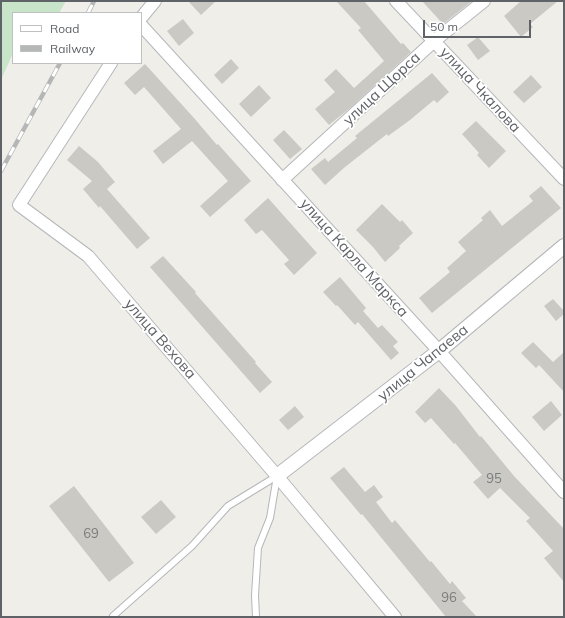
<!DOCTYPE html>
<meta charset="utf-8">
<style>
body{margin:0}
#map{position:relative;width:565px;height:618px;overflow:hidden;background:#f0eee8;font-family:Mulish,sans-serif}
canvas{display:block}
.frame{position:absolute;inset:0;border:2px solid #5f6266;pointer-events:none}
.legend{position:absolute;left:12px;top:12px;width:130px;height:52px;box-sizing:border-box;background:#fff;border:1px solid #bfc0c2;margin:0;padding:5px 7px;list-style:none;font-size:12px;color:#5f6266}
.legend li{display:flex;align-items:center;gap:8px;height:20px}
.legend b{width:20px;border:1px solid #bfc0c2}
.scale{position:absolute;left:423px;top:20px;width:108px;height:18px;box-sizing:border-box;border:2px solid #5f6266;border-top:0;padding-left:5px;font-size:12px;line-height:14px;white-space:nowrap;color:#5f6266;-webkit-text-stroke:3px #fff;paint-order:stroke}
</style>
<div id="map">
<canvas width="565" height="618"></canvas>
<div class="frame"></div>
<ul class="legend">
<li><b style="height:5px;background:#fff"></b>Road</li>
<li><b style="height:5px;background:#b5b6b6"></b>Railway</li>
</ul>
<div class="scale">50 m</div>
</div>
<script>
const g = document.querySelector('canvas').getContext('2d');
g.lineJoin = 'round';
function fill(path, color) {
  g.fillStyle = color;
  g.fill(path, 'evenodd');
}
function shape(rows) {
  const path = new Path2D();
  for (const r of rows) {
    path.moveTo(r[0], r[1]);
    for (let i = 2; i < r.length; i += 2) path.lineTo(r[i], r[i + 1]);
  }
  return path;
}
function strokePath(path, color, width, dash) {
  g.strokeStyle = color;
  g.lineWidth = width;
  g.lineCap = dash ? 'butt' : 'round';
  g.setLineDash(dash || []);
  g.stroke(path);
}
function label(font, color, halo, rows, align = 'center') {
  g.font = font + ' Mulish,sans-serif';
  g.lineWidth = 3.5;
  g.setLineDash([]);
  g.textBaseline = 'middle';
  g.strokeStyle = halo;
  g.fillStyle = color;
  for (const [text, x, y, turn = 0] of rows) {
    g.save();
    g.translate(x, y);
    g.rotate((+turn || 0) * Math.PI / 180);
    g.textAlign = isNaN(turn) ? turn : align;
    if (halo) g.strokeText(text, 0, 0);
    g.fillText(text, 0, 0);
    g.restore();
  }
}
const green = shape([
 [1,1,66,1,59,13,46,13,45,12,35,13,13,13,13,53,1,80]
]);
const building = shape([
 [188,1,216,1,201,15],
 [336,1,364,1,401,44,403,43,411,52,350,108,329,125,315,109,335,92,324,80,336,69,354,88,384,61,358,30,361,28],
 [422,1,472,1,443,24],
 [521,1,558,1,530,24,533,27,521,37,504,16],
 [183,19,194,33,179,46,167,31],
 [478,37,490,51,478,60,467,45],
 [231,59,239,68,222,84,214,75],
 [145,64,194,118,217,145,218,144,251,181,210,217,200,206,228,181,192,141,163,164,153,151,181,129,144,87,135,95,124,83],
 [432,73,449,92,437,103,434,100,410,120,388,136,387,134,345,167,325,185,311,169,325,158,328,162,357,138,355,136],
 [531,75,542,87,524,103,513,92],
 [259,85,271,98,251,117,239,104],
 [476,121,506,151,489,168,477,155,479,153,462,134],
 [284,130,302,149,290,159,273,140],
 [79,146,98,162,115,182,107,189,150,238,137,249,100,206,99,208,83,189,92,181,67,160],
 [541,186,561,208,432,313,419,298,450,272,447,268,466,251,458,242,483,220,481,218,490,210,502,226,533,201,529,196],
 [268,198,317,253,294,275,284,264,289,260,262,230,256,234,244,220],
 [382,204,400,222,402,220,413,233,399,246,400,248,385,262,373,247,356,230],
 [163,256,196,292,195,293,256,362,255,363,272,382,260,393,150,267],
 [340,277,366,308,363,311,378,328,382,325,398,342,393,346,399,353,391,360,358,322,355,325,337,305,336,306,323,292],
 [553,299,564,311,564,314,556,321,544,306],
 [533,342,553,362,564,352,564,392,539,365,536,368,521,353],
 [439,388,456,406,480,437,481,436,514,476,564,529,564,582,544,558,553,551,526,521,530,518,500,488,488,499,473,482,482,475,455,443,454,444,431,418,425,423,415,412],
 [551,401,562,415,544,431,532,417],
 [295,406,304,417,288,430,279,420],
 [344,467,365,492,374,485,383,497,376,502,392,523,395,520,430,562,431,561,450,584,452,581,466,598,462,601,477,617,446,617,362,514,361,515,330,478],
 [74,486,134,563,109,582,49,506],
 [161,500,176,517,156,534,141,517]
]);
const service = shape([
 [114,617,113,616,192,546,228,506,277,476,270,518,258,548,255,595,256,617]
]);
const minor = shape([
 [396,1,564,179],
 [141,18,155,1],
 [141,25,439,351,564,492],
 [111,63,19,205,88,256,277,476,395,617],
 [282,180,434,41,484,1]
]);
const tertiary = shape([
 [277,476,439,351,564,246]
]);
const rail = shape([
 [88,13,94,1],
 [1,171,60,63]
]);
const numberNames = [
 ["95",494,479],
 ["69",91,534],
 ["96",449,598]
];
const streetNames = [
 ["улица Щорса",382,89,-43],
 ["улица Чкалова",480,90,47],
 ["улица Карла Маркса",354,258,48],
 ["улица Вехова",160,339,49],
 ["улица Чапаева",423,363,-39]
];
fill(green, '#c8e4c9');
fill(building, '#cbc9c4');
strokePath(service, '#b5b7bb', 8);
strokePath(minor, '#b5b7bb', 14);
strokePath(tertiary, '#b5b7bb', 16);
strokePath(service, '#fff', 6);
strokePath(minor, '#fff', 12);
strokePath(tertiary, '#fff', 14);
strokePath(rail, '#b5b6b6', 4.5);
strokePath(rail, '#fff', 3, [9]);
label('13px', '#7a7c7e', null, numberNames);
label('15px', '#5f6266', '#fff', streetNames);
</script>
